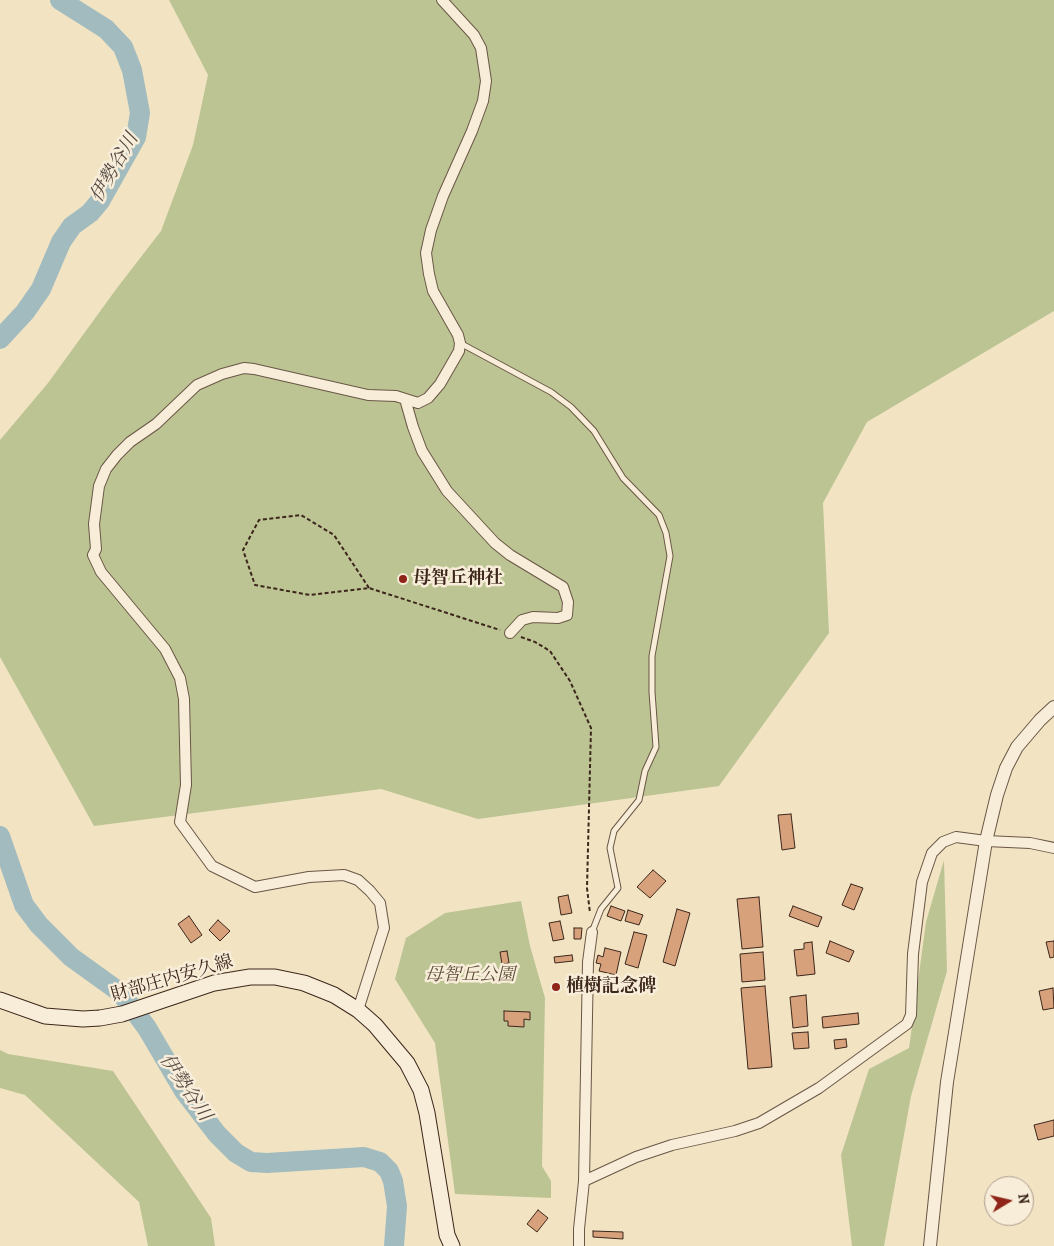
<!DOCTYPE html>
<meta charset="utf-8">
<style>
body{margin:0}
#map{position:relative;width:1054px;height:1246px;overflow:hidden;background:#f2e4c3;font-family:Alegreya,serif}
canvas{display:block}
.north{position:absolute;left:984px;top:1176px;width:50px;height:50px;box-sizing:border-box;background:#f7edd8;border:1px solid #ad9d8d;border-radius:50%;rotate:81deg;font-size:14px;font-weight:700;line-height:20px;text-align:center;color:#3d261c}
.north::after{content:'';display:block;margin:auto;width:18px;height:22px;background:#8f2418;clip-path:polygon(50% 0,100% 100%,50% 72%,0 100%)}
</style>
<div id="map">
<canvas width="1054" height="1246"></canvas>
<div class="north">N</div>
</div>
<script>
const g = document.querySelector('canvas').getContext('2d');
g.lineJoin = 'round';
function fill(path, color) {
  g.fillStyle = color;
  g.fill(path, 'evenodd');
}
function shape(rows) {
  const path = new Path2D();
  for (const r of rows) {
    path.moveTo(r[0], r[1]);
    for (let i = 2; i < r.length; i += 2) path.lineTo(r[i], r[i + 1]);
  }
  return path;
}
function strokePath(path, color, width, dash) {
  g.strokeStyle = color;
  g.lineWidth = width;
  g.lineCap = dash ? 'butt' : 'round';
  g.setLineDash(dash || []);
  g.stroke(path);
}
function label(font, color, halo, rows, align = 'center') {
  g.font = font + ' Alegreya,"Noto Serif JP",serif';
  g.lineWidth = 5;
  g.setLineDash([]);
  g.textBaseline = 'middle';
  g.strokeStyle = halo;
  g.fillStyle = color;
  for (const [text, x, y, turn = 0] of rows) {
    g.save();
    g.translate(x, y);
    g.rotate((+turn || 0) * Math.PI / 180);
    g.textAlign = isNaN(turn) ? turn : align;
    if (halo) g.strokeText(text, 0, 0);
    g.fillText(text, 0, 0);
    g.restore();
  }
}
const green = shape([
 [169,0,1054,0,1054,311,867,422,823,503,829,633,719,786,478,819,381,789,94,826,0,657,0,440,48,383,117,288,161,231,193,145,208,75],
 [944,860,947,971,911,1096,884,1246,852,1246,841,1155,869,1069,909,1048,926,922],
 [521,901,530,946,545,998,542,1166,551,1181,551,1198,455,1194,435,1043,395,979,406,938,445,913],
 [0,1050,8,1054,113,1071,211,1218,215,1246,148,1246,139,1202,25,1095,0,1088]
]);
const river = shape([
 [0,339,25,312,41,289,61,242,72,226,90,213,100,201,136,137,140,113,132,70,123,47,106,29,60,0],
 [0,836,24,905,39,925,71,957,121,993,147,1028,184,1091,217,1134,236,1153,251,1162,267,1163,364,1157,380,1162,389,1171,393,1181,397,1206,394,1246]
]);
const building = shape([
 [791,814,795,848,782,850,778,815,791,814],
 [653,870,666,881,650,898,637,887,653,870],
 [851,884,863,888,854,910,842,905,851,884],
 [568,895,572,913,561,915,558,897,568,895],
 [759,897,763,947,742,949,737,899,759,897],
 [611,906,625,911,621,921,607,916,611,906],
 [793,906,822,917,818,927,789,916,793,906],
 [677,909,690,913,675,966,663,962,677,909],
 [628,910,643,915,639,925,625,921,628,910],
 [189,916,202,935,191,943,178,924,189,916],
 [218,920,230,931,220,941,209,930,218,920],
 [560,921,564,939,553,941,549,923,560,921],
 [574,928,582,928,581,939,574,939,574,928],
 [634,932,647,935,638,968,625,964,634,932],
 [830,941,854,951,849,962,826,953,830,941],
 [1054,941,1054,957,1050,958,1046,942,1054,941],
 [812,942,815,974,797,976,794,950,804,949,804,943,812,942],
 [605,948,621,952,616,975,599,971,601,964,596,963,598,955,603,957,605,948],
 [507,951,509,963,502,964,500,952,507,951],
 [763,952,765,980,742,982,740,954,763,952],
 [572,955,573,961,555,963,554,957,572,955],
 [765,986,772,1067,748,1069,741,988,765,986],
 [1053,988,1054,1008,1043,1010,1039,991,1053,988],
 [806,995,808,1026,793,1028,790,997,806,995],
 [504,1011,530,1012,530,1020,524,1019,524,1027,508,1026,508,1021,504,1021,504,1011],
 [858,1013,859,1024,823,1028,822,1017,858,1013],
 [808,1032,809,1048,794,1049,792,1033,808,1032],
 [846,1039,847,1047,835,1049,834,1040,846,1039],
 [1054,1120,1054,1136,1038,1140,1034,1125,1054,1120],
 [538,1210,548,1218,537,1232,527,1224,538,1210],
 [593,1231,623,1232,623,1239,593,1237,593,1231]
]);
const path = shape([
 [369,588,334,535,301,515,259,520,243,550,255,585,310,595,369,588,500,630],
 [521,637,535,642,550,651,570,681,591,728,587,888,590,913]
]);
const service = shape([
 [460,343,551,392,571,407,594,431,623,478,659,515,666,533,670,556,652,656,652,692,656,747,645,771,639,800,614,831,610,848,618,888,601,909,592,932]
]);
const minor = shape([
 [405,399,413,427,422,451,447,491,495,543,510,555,563,587,568,602,567,615,558,618,533,617,522,620,510,633],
 [358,1010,384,928,380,903,370,891,358,880,344,875,309,877,255,887,212,866,180,822,186,785,184,699,180,678,165,649,101,572,93,555,96,549,94,524,99,486,106,469,117,455,130,442,156,424,197,385,222,374,244,368,254,369,368,395,396,396,418,403,428,398,440,384,459,351,460,343,458,335,433,291,429,274,426,253,431,230,443,196,472,131,483,101,486,81,481,48,474,35,442,0],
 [584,1181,636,1157,672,1145,735,1131,759,1123,819,1088,907,1024,911,1015,913,954,922,882,932,853,943,842,956,837,986,841,1030,843,1054,848],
 [579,1246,579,1229,584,1181,588,962,592,932]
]);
const tertiary = shape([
 [930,1246,947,1082,986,841,997,795,1006,768,1017,747,1040,720,1054,707]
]);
const secondary = shape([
 [0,1000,45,1016,83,1019,100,1018,122,1014,214,983,250,977,275,977,304,983,334,995,358,1010,375,1025,407,1063,421,1090,427,1113,447,1235,452,1246]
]);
const markers = [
 [403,579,5,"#8f2418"],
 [556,987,5,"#8f2418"]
];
const poiNames = [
 ["母智丘神社",413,579],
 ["植樹記念碑",566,987]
];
const parkNames = [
 ["母智丘公園",470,976]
];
const streetNames = [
 ["財部庄内安久線",172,979,-16]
];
const waterNames = [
 ["伊勢谷川",115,168,-60],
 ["伊勢谷川",185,1088,56]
];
fill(green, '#bcc493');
strokePath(river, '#a1bbbf', 20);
fill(building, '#d6a17b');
strokePath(building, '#3d261c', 1);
strokePath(service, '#6a5646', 7);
strokePath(minor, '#6a5646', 12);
strokePath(tertiary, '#6a5646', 14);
strokePath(secondary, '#3d261c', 17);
strokePath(path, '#3d261c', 2, [4, 2.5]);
strokePath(service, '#f7edd8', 5);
strokePath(minor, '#f7edd8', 10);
strokePath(tertiary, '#f7edd8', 12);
strokePath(secondary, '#f7edd8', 15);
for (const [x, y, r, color] of markers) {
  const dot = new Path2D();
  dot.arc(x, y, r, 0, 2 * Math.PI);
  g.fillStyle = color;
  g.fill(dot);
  strokePath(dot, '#f7edd8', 2);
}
label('bold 18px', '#3d261c', '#f7edd8', poiNames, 'left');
label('italic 18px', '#5d4e3a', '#f7edd8', parkNames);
label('18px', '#3d261c', '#f7edd8', streetNames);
label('italic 19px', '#564b45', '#f7edd8', waterNames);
</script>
